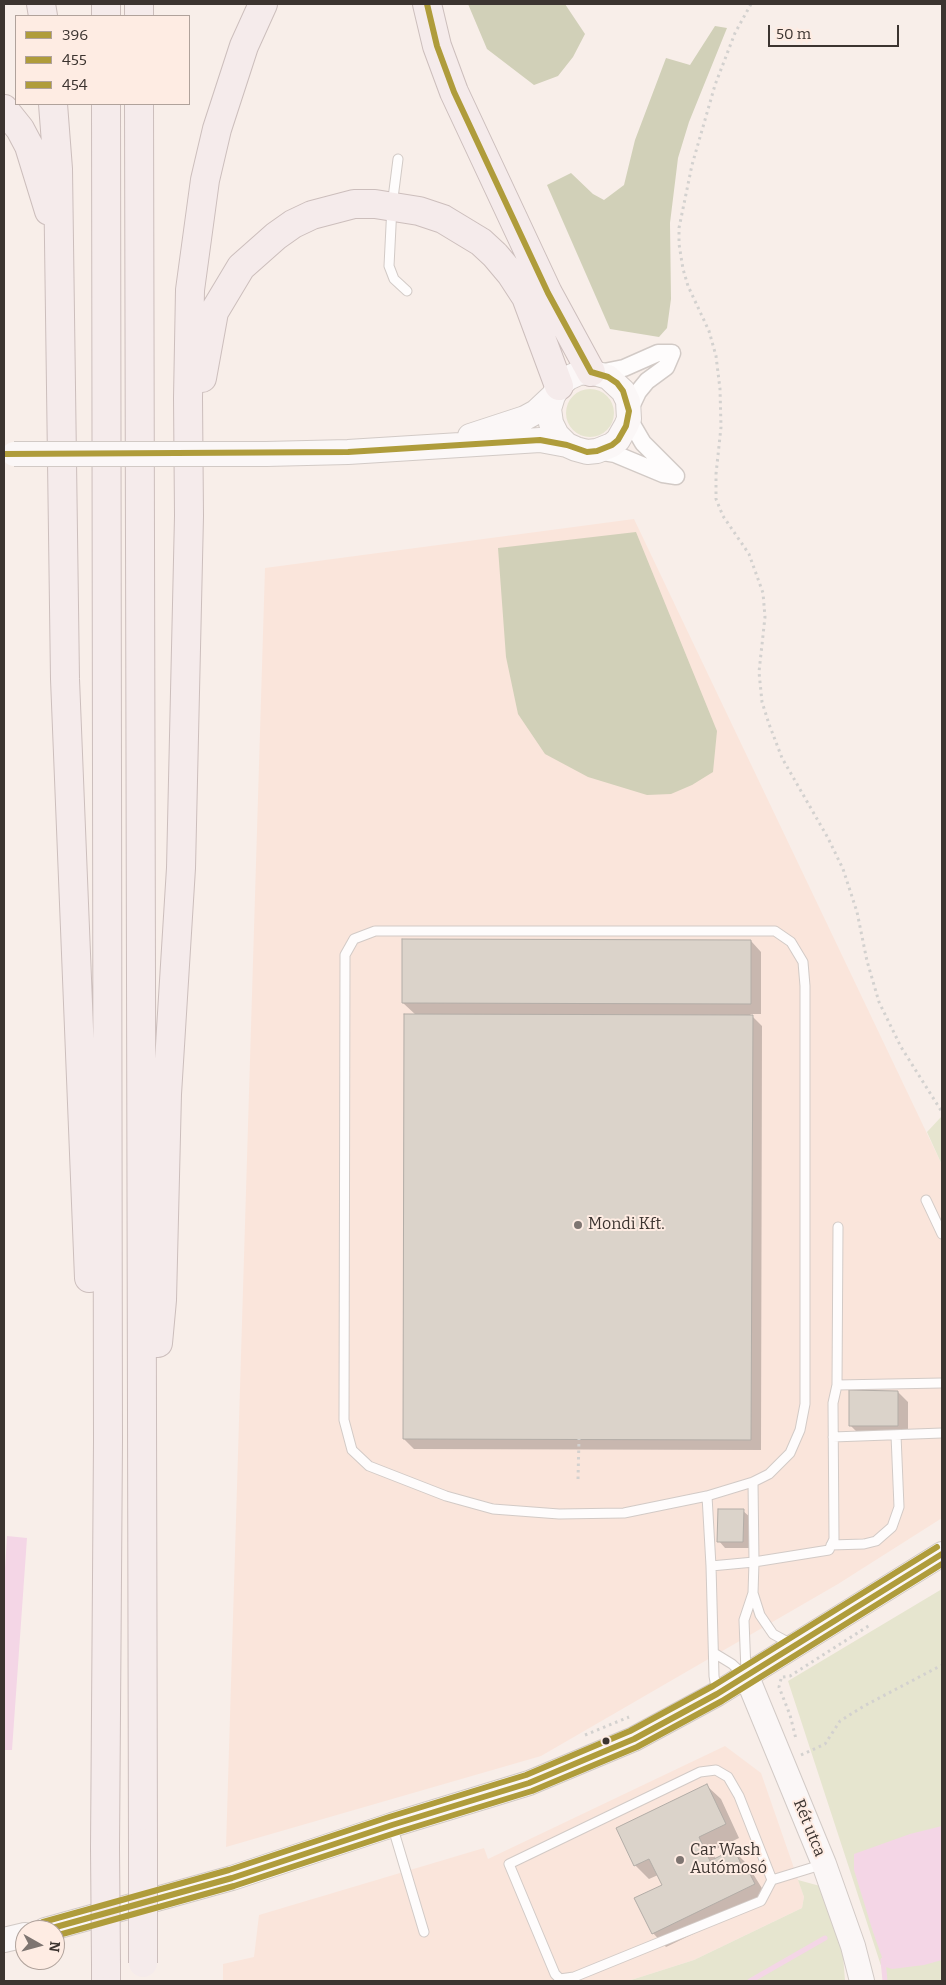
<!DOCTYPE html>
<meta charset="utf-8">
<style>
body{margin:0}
#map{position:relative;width:946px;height:1985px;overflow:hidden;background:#f8eee9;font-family:Bitter,serif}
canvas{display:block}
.frame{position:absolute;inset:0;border:5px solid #3c3430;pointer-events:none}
.legend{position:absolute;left:15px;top:15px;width:175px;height:90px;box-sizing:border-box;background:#feece3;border:1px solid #b0a29b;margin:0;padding:6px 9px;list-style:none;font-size:15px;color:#3c3430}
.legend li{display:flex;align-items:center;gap:10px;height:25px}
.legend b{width:25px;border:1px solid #b0a29b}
.north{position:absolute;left:15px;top:1920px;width:50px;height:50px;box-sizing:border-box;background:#feece3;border:1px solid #b0a29b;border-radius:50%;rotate:97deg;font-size:14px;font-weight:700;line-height:20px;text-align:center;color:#3c3430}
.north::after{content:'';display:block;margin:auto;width:18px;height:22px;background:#7e7571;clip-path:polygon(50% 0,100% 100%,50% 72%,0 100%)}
.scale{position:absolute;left:768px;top:25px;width:131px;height:22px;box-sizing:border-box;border:2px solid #3c3430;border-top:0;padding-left:6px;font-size:15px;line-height:18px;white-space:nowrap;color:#3c3430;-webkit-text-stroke:4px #feece3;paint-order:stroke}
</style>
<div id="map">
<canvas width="946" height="1985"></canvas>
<div class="frame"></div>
<ul class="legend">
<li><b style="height:6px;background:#af9c3b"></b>396</li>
<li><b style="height:6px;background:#af9c3b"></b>455</li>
<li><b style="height:6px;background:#af9c3b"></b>454</li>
</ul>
<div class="north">N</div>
<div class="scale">50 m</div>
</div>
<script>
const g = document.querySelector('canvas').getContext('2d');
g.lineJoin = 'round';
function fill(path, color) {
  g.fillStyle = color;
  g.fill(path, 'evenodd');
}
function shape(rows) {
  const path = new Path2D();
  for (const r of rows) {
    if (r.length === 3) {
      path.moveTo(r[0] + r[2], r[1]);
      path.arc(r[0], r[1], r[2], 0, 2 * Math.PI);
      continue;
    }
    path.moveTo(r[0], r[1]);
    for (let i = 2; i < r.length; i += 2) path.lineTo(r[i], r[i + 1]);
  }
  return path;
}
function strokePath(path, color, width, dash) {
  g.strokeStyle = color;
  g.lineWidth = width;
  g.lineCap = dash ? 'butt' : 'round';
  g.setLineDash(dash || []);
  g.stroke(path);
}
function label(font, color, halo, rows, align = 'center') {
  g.font = font + ' Bitter,serif';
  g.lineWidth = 4;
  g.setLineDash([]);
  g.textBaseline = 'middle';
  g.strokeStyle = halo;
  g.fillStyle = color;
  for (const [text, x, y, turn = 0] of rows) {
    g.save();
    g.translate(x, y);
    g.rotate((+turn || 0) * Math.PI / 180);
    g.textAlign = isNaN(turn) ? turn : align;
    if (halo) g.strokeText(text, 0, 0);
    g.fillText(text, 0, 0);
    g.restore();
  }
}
const built = shape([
 [634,519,942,1165,942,1518,838,1584,541,1756,226,1847,265,568],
 [725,1746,761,1773,804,1897,802,1908,694,1960,628,1981,223,1981,223,1964,254,1957,259,1915,484,1848,488,1859]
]);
const green = shape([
 [590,413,24],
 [942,1116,942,1165,927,1132],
 [942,1589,942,1981,886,1981,788,1681],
 [798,1880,820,1886,842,1941,845,1981,628,1981,694,1960,802,1908,804,1897]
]);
const forest = shape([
 [468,4,565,4,585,34,573,57,558,76,534,85,487,49],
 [715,26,727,28,689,122,678,158,670,223,671,299,667,328,659,337,610,329,547,185,571,173,593,194,604,200,624,185,635,140,666,58,690,65],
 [636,532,717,731,713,772,692,785,671,794,647,795,588,777,545,754,518,714,506,657,498,548]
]);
const water = shape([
 [7,1536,27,1538,12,1750,4,1750,4,1585],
 [942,1826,942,1960,924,1965,892,1969,886,1967,883,1960,873,1932,854,1870,854,1854,910,1834]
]);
const shadow = shape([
 [751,941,761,952,761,1014,750,1014,762,1026,761,1450,414,1449,404,1439,416,1015,403,1003],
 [898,1392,908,1402,908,1436,861,1436,851,1426],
 [743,1511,750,1517,750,1548,725,1548,719,1541],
 [707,1786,721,1799,739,1838,712,1851,716,1859,734,1851,747,1864,768,1898,666,1947,653,1933,663,1886,658,1875,649,1879,635,1865]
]);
const stream = shape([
 [883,1960,885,1981],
 [750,1981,825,1938]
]);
const building = shape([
 [402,939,751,940,751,1004,402,1003,402,939],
 [404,1014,753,1015,751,1440,403,1439,404,1014],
 [849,1390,898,1391,898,1426,849,1426,849,1390],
 [718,1509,744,1509,743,1542,717,1542,718,1509],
 [707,1784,726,1824,699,1837,710,1861,734,1849,745,1872,748,1870,755,1884,652,1934,634,1898,662,1885,649,1859,634,1866,616,1828,707,1784]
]);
const path = shape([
 [751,4,735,33,715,85,692,165,679,228,679,244,683,269,688,286,709,331,716,356,720,389,721,427,716,474,716,499,723,516,749,554,763,593,765,617,759,672,762,702,769,724,782,758,828,838,843,869,857,912,867,961,879,1002,901,1047,942,1112],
 [578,1479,579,1439],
 [783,1677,790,1676,870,1625],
 [781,1679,779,1687,790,1715,796,1739],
 [585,1735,629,1717],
 [801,1755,825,1744,840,1721,864,1706,942,1665]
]);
const lane = shape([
 [398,159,392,206,389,266,394,279,407,291],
 [375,931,775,931,791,942,803,962,805,986,805,1404,800,1430,790,1453,769,1474,753,1482,707,1496,624,1513,559,1514,493,1509,446,1496,369,1466,352,1450,344,1420,345,955,354,939,375,931],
 [926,1200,942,1234],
 [837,1385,942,1383],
 [833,1437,942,1433],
 [753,1482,754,1562,753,1593,760,1615,773,1634,793,1645],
 [707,1496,711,1566,714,1676,717,1693],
 [831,1545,864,1544,876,1541,892,1527,899,1507,896,1435],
 [711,1566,754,1562,829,1550,834,1539,833,1403,837,1385,838,1227],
 [714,1653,732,1664,745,1676],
 [746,1672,744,1620,753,1593],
 [392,1825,424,1932],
 [772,1880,761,1901,574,1977,560,1979,555,1974,509,1864,700,1772,716,1770,728,1777,739,1796,772,1880,824,1864]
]);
const street = shape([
 [599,373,624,368,658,353,672,353,666,367,647,381,638,392,629,411],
 [629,419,643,443,676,476],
 [597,451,615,454,663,474,676,476]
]);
const secondary = shape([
 [470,436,525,418,536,412,553,396],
 [266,454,348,452,540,440,567,445,576,449,587,452,597,451,612,445,618,440,626,426,629,419,628,401,623,391,608,377,591,372,579,373,568,378,559,386,553,396,549,409,551,423,557,435,567,445],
 [747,1677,824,1864,853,1946,862,1981],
 [45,1930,232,1878,392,1825,529,1783,634,1739,717,1694,942,1554],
 [4,1940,25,1935]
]);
const highway = shape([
 [41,4,43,16],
 [106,4,106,16],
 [427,4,437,46,454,92,548,293,591,372],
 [139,16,139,4],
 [53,104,58,169,65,679,89,1278],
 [139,104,143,1843],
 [4,109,20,129,29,146,49,211],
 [202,378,214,312,241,267,276,236,293,224,312,215,354,204,375,204,419,211,443,219,481,242,495,255,511,274,526,297,559,386],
 [158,1343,162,1300,167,1094,181,868,189,516,188,398,190,290,205,180,217,129,244,46,263,4],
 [105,1848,108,1441,106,104],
 [106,1981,106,1964]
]);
const secondaryBridge = shape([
 [14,454,266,454]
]);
const highwayBridge = shape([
 [143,1843,143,1963],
 [105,1848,106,1964]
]);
const bus1 = shape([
 [427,4,437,46,454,92,548,293,591,372],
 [4,454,348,452,540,440,567,445,587,452,597,451,612,445,618,440,626,426,629,411,623,391,617,383,608,377,591,372],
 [45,1930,232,1878,392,1825,529,1783,634,1739,717,1694,942,1554]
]);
const bus2 = shape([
 [55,1936,234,1886,395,1833,532,1791,637,1747,722,1701,942,1564]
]);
const bus3 = shape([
 [43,1922,229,1870,389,1817,526,1775,630,1731,713,1686,937,1547]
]);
const markers = [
 [578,1225,5,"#7e7571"],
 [606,1741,4.5,"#3c3430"],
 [680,1860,5,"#7e7571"]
];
const poiNames = [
 ["Mondi Kft.",588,1225],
 ["Car Wash",690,1851],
 ["Autómosó",690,1869]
];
const streetNames = [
 ["Rét utca",809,1828,68]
];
fill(built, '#fae5db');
fill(green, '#e6e5cf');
fill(forest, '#d1d0b8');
fill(water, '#f4d6e6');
fill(shadow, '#0003');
strokePath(stream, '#f4d6e6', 5);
fill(building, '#dbd3ca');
strokePath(building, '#b3ada7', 1);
strokePath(lane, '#d2cac6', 11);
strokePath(street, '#d2cac6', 19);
strokePath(secondary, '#d2cac6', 26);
strokePath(highway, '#ccbebc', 30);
strokePath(path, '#d3d1cf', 3, [2.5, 4]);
strokePath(lane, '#fefcfc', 9);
strokePath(street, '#fefcfc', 16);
strokePath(secondary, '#fbf7f7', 24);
strokePath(highway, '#f5ebeb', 28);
strokePath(secondaryBridge, '#d2cac6', 26, []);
strokePath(highwayBridge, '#ccbebc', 30, []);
strokePath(secondaryBridge, '#fbf7f7', 24);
strokePath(highwayBridge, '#f5ebeb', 28);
strokePath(bus1, '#af9c3b', 6);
strokePath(bus2, '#af9c3b', 6);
strokePath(bus3, '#af9c3b', 6);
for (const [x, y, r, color] of markers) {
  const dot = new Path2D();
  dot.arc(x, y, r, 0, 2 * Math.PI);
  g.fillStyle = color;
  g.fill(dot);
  strokePath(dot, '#feece3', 2);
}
label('16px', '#3c3430', '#feece3', poiNames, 'left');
label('16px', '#3c3430', '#feece3', streetNames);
</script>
